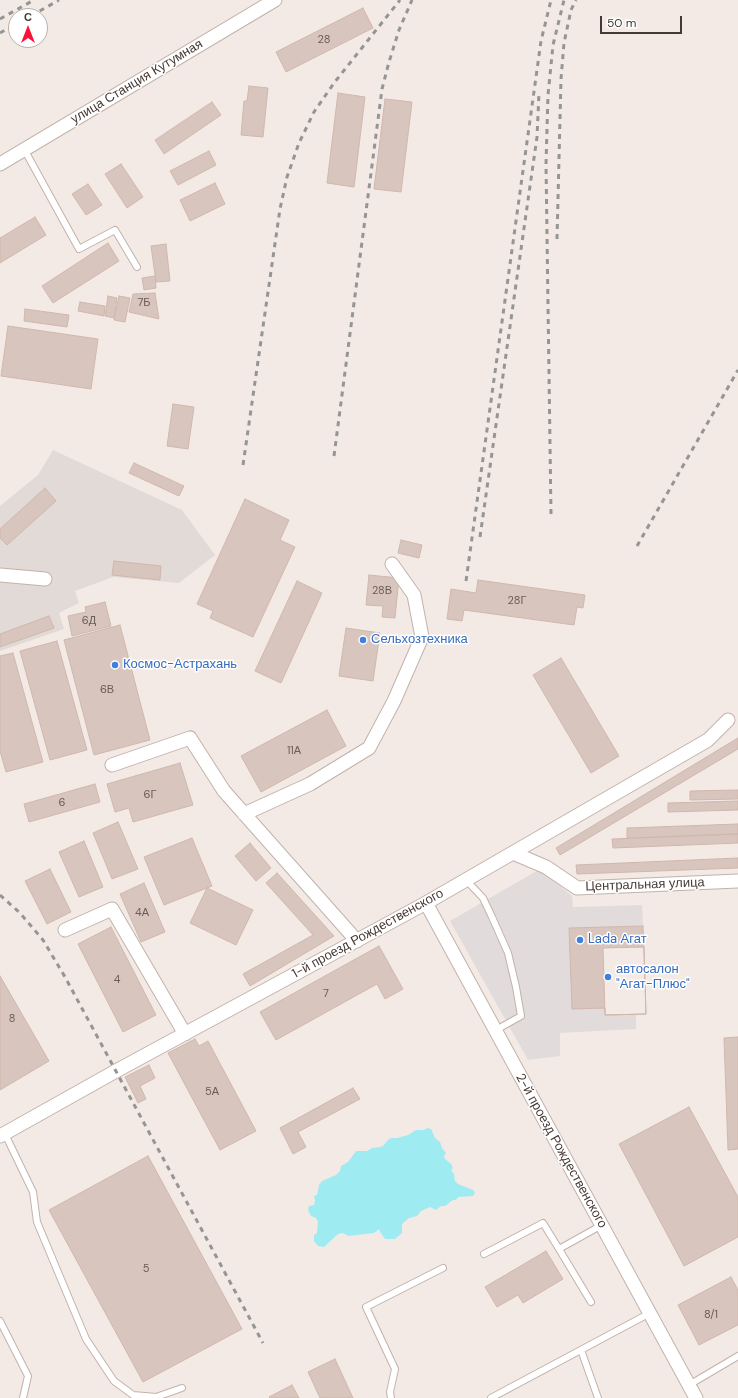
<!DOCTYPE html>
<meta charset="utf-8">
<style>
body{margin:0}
#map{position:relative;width:738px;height:1398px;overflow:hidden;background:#f3eae5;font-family:"DM Sans",sans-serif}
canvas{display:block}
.north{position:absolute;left:8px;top:8px;width:40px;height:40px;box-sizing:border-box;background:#fff;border:1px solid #b5b0ae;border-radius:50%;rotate:0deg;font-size:11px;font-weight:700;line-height:16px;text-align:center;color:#463935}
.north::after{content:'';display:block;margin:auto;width:14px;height:18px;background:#ff103a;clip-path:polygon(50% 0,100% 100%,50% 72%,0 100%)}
.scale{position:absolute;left:600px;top:16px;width:82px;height:18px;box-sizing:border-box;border:2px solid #463935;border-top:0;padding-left:5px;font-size:12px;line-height:14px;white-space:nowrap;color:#463935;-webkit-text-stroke:3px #fff;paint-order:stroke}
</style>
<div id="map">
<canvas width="738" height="1398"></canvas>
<div class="north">С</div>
<div class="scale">50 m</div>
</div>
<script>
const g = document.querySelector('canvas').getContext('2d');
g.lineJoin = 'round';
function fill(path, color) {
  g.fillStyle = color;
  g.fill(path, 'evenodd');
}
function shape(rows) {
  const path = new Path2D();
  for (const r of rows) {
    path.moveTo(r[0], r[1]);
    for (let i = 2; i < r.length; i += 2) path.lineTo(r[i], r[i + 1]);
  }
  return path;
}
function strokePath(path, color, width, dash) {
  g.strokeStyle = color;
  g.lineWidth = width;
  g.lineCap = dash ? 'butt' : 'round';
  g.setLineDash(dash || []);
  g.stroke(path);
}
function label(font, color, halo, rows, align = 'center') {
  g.font = font + ' "DM Sans",sans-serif';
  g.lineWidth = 3;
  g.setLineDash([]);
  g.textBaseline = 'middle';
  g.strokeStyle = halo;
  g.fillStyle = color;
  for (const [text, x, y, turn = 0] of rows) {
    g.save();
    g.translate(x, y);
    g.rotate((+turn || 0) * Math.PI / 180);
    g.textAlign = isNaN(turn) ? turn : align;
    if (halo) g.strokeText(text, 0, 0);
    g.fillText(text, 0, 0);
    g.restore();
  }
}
const industrial = shape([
 [53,450,182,510,215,555,179,583,113,577,75,591,79,603,59,613,64,629,0,651,0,506,38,475]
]);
const parking = shape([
 [540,869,572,896,573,907,642,905,643,926,570,928,605,1008,605,1015,636,1014,636,1029,560,1033,560,1056,528,1060,450,921]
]);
const water = shape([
 [428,1128,431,1129,435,1138,440,1142,442,1148,446,1153,444,1156,445,1159,451,1164,453,1168,451,1170,454,1174,455,1181,458,1184,473,1190,475,1193,473,1196,458,1197,456,1200,453,1200,445,1206,441,1206,436,1210,430,1207,421,1211,417,1216,409,1218,402,1224,402,1233,395,1239,385,1239,380,1232,379,1229,374,1233,348,1236,343,1233,338,1234,324,1247,318,1246,314,1241,314,1235,317,1233,318,1222,316,1218,311,1216,308,1210,309,1206,314,1205,315,1201,314,1196,317,1195,319,1185,322,1181,336,1175,340,1171,341,1166,348,1162,356,1151,367,1151,372,1148,380,1147,383,1146,388,1140,391,1138,397,1138,408,1135,416,1130,423,1130]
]);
const building = shape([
 [363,8,373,28,286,72,276,52,363,8],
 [249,86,268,88,263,137,241,135,244,101,247,101,249,86],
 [338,93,365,97,354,187,327,183,338,93],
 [385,99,412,102,401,192,374,189,385,99],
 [212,102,221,115,164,154,155,140,212,102],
 [209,151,216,165,178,185,170,171,209,151],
 [121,164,143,197,127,208,105,174,121,164],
 [215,183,225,204,190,221,180,200,215,183],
 [88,184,102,205,86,215,72,194,88,184],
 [35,217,46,235,0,263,0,238,35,217],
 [108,243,119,261,53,303,42,286,108,243],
 [166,244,170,281,156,282,151,246,166,244],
 [155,276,156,288,144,290,142,278,155,276],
 [155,293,159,319,129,312,133,294,155,293],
 [108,296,117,298,114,318,105,316,108,296],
 [119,296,130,298,125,322,114,320,119,296],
 [80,302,105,306,104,316,78,311,80,302],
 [25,309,69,315,67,327,24,321,25,309],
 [8,326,98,339,91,389,1,376,8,326],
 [173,404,194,407,188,449,167,446,173,404],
 [134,463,184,486,179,496,129,473,134,463],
 [45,488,56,501,7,545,0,538,0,529,45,488],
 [245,499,289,520,280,540,295,547,253,637,210,618,213,611,197,604,245,499],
 [401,540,422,545,419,558,398,553,401,540],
 [114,561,161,566,160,580,112,575,114,561],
 [369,575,399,578,395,618,382,617,383,606,366,605,369,575],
 [478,580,585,595,583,608,577,607,574,625,464,610,462,621,447,619,451,589,476,593,478,580],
 [297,581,322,593,281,683,255,671,297,581],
 [105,602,111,626,72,636,68,616,86,612,85,607,105,602],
 [49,616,54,628,0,647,0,634,49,616],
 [120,625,150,740,94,755,64,640,120,625],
 [346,628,380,633,373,681,339,676,346,628],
 [57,641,87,750,50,760,20,651,57,641],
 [13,653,43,762,6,772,0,751,0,656,13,653],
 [561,658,619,756,591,773,533,675,561,658],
 [327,710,346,746,261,792,241,756,327,710],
 [738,738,738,749,560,855,556,848,738,738],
 [180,763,193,805,133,822,129,808,115,812,107,784,180,763],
 [95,784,100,802,29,822,24,804,95,784],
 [738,790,738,799,690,800,690,791,738,790],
 [738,801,738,810,668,812,668,803,738,801],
 [118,822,138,869,112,879,93,833,118,822],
 [738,824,738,834,627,838,627,828,738,824],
 [738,834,738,843,613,848,612,839,738,834],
 [192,838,212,886,164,905,144,857,192,838],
 [84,841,103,887,79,897,59,852,84,841],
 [250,843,271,868,256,881,235,856,250,843],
 [738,858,738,868,577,874,576,865,738,858],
 [50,869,71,912,47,924,25,881,50,869],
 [277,873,334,936,250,986,243,974,313,935,266,883,277,873],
 [144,883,165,932,141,942,120,894,144,883],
 [207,888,253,910,236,945,190,923,207,888],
 [643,926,646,1014,605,1015,605,1008,572,1009,569,928,643,926],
 [111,927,156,1015,123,1032,78,944,111,927],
 [379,946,403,989,385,999,377,984,276,1040,260,1012,379,946],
 [644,947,646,1014,605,1015,603,948,644,947],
 [0,976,49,1061,0,1090,0,976],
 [738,1037,738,1149,728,1150,724,1038,738,1037],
 [195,1039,199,1046,208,1041,256,1131,220,1150,168,1053,195,1039],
 [149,1065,155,1078,140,1086,146,1099,138,1103,125,1077,149,1065],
 [353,1088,360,1099,298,1132,306,1147,293,1154,280,1128,353,1088],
 [689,1107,738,1197,738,1237,684,1266,619,1144,689,1107],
 [148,1156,242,1329,143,1382,49,1210,148,1156],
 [546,1251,563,1279,523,1303,518,1295,497,1307,485,1287,546,1251],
 [731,1277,738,1290,738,1325,699,1345,678,1305,731,1277],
 [335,1359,353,1398,320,1398,308,1372,335,1359],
 [292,1385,299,1398,270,1398,269,1397,292,1385]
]);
const service = shape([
 [24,149,79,249,115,230,137,267],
 [466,880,483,898,492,917,508,953,516,987,521,1016,496,1030],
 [5,1134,33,1192,37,1222,86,1339,114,1381,133,1395,156,1397,182,1388],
 [484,1254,543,1223,559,1249],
 [591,1302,559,1249,602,1225],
 [0,1321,28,1376,23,1398],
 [581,1350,598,1398],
 [689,1385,738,1356],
 [391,1398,390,1392,395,1369,366,1307,443,1268],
 [491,1398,650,1313]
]);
const minor = shape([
 [0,164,275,0],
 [0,575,45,579],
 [112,765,190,738,224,791,357,941],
 [244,814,310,784,369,748,394,701,422,637,414,595,392,564],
 [513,853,546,867,577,888,738,881],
 [426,903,696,1398],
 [65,930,112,909,185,1034],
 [0,1136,116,1071,426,903,708,740,728,720]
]);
const rail = shape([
 [31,16,59,0],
 [0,19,34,0],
 [0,33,16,24],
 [557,239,561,79,564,43,571,10,576,0],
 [334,456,382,89,389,62,399,30,412,0],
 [243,465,280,209,287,177,299,143,314,112,334,83,400,0],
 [551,514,546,164,548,95,553,45,564,0],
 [480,537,537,137,539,93],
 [637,546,738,370],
 [466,581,541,41,551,0],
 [0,895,20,913,43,940,65,977,263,1343]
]);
const markers = [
 [363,640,4,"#3f7fe0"],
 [115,665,4,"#3f7fe0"],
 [580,940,4,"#3f7fe0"],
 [608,977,4,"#3f7fe0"]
];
const numberNames = [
 ["28",324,40],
 ["7Б",144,303],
 ["28В",382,591],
 ["28Г",517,601],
 ["6Д",89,621],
 ["6В",107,690],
 ["11А",294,751],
 ["6Г",150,795],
 ["6",62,803],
 ["4А",142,913],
 ["4",117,980],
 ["7",326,994],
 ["8",12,1019],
 ["5А",212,1092],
 ["5",146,1269],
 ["8/1",711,1315]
];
const streetNames = [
 ["улица Станция Кутумная",137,82,-31],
 ["Центральная улица",645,885,-2],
 ["1-й проезд Рождественского",368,934,-29],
 ["2-й проезд Рождественского",561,1151,61]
];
const shopNames = [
 ["Сельхозтехника",371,640],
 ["Космос-Астрахань",123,665],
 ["Lada Агат",588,940],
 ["автосалон",616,970],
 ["\"Агат-Плюс\"",616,985]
];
fill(industrial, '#e2dad7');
fill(parking, '#e1dcdb');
fill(water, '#9febf2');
fill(building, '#d8c5bd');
strokePath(building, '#d0b7ad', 1);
strokePath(service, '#c2b2ab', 8);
strokePath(minor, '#c2b2ab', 15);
strokePath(service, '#fff', 6);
strokePath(minor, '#fff', 13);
strokePath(rail, '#959595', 3, [5, 5]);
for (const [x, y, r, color] of markers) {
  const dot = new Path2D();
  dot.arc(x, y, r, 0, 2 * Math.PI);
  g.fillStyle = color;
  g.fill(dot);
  strokePath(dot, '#fff', 1.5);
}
label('11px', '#6a5c57', null, numberNames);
label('13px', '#463935', '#fff', streetNames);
label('13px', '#366cbe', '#fff', shopNames, 'left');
</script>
